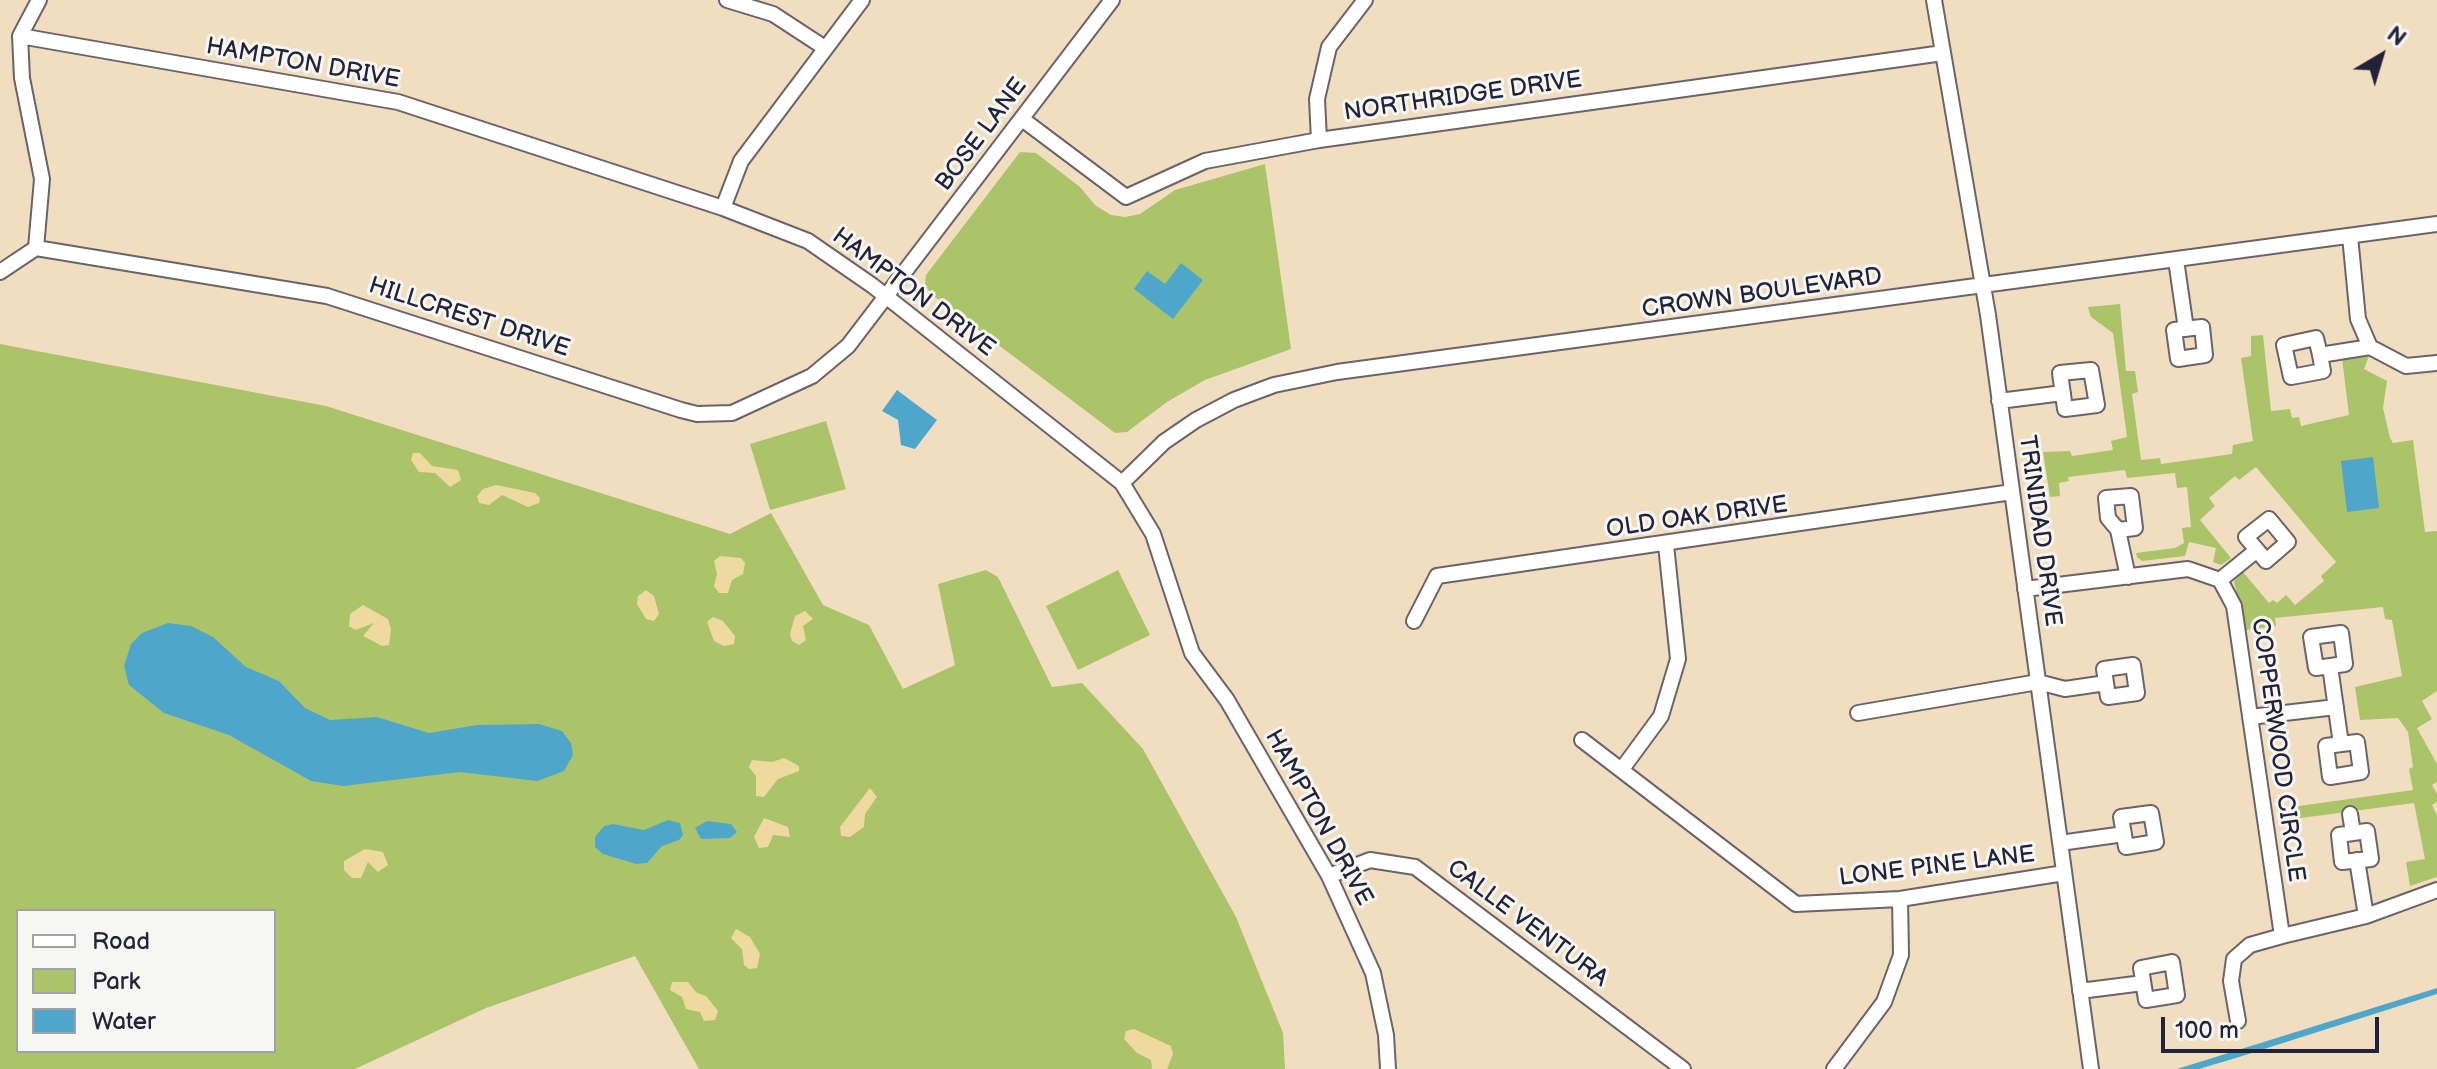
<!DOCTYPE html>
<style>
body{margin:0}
#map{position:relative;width:2437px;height:1069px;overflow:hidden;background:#f1dec0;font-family:"Balsamiq Sans",sans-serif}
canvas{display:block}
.legend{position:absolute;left:16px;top:909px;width:260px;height:144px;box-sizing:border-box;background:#f6f6f2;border:2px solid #a1a1a9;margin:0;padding:10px 14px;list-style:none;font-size:24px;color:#22223b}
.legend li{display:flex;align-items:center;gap:16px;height:40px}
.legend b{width:40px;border:2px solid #a1a1a9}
.north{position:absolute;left:2341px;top:16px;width:80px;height:80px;-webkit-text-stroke:6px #f6f6f2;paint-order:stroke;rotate:38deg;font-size:22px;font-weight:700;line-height:32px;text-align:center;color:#22223b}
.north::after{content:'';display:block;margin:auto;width:28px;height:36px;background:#22223b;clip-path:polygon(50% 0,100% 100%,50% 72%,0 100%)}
.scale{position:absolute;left:2161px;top:1017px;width:218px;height:36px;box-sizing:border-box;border:4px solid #22223b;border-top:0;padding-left:10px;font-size:24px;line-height:28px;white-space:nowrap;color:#22223b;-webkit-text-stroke:6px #f6f6f2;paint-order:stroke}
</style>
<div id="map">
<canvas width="2437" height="1069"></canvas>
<ul class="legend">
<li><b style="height:10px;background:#fff"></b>Road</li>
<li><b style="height:22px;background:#acc469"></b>Park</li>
<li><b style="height:22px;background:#4ea7cb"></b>Water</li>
</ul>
<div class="north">N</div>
<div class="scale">100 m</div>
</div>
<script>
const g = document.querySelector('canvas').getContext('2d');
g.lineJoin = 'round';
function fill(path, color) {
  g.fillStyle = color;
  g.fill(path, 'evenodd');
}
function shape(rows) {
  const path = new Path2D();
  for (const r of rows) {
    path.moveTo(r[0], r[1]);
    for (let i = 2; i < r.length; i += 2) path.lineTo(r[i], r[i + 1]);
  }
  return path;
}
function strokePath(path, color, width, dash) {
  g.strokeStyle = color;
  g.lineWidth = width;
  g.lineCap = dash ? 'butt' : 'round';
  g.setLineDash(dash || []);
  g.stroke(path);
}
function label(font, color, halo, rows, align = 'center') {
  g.font = font + ' "Balsamiq Sans",sans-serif';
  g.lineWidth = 6;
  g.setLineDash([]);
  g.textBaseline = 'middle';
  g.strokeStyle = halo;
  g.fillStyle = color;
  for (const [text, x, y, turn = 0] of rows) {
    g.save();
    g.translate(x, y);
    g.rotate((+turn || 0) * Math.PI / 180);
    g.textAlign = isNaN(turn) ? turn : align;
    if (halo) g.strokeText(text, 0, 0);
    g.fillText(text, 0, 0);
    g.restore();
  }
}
const green = shape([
 [1020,152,1036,153,1080,187,1095,205,1111,215,1125,217,1140,214,1175,190,1265,164,1291,349,1205,380,1167,402,1127,432,1115,433,931,294,925,285,926,275],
 [2120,304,2126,371,2135,371,2138,392,2132,394,2141,460,2160,458,2161,464,2232,454,2233,445,2253,441,2241,358,2251,356,2251,336,2263,335,2271,411,2290,409,2292,418,2299,417,2301,426,2349,415,2342,358,2362,353,2369,356,2364,369,2387,381,2383,408,2390,438,2393,443,2413,440,2425,532,2437,531,2437,691,2422,701,2432,719,2417,728,2437,764,2437,782,2432,785,2437,794,2437,802,2432,805,2437,815,2437,877,2410,886,2406,862,2425,859,2414,803,2286,820,2285,808,2413,790,2409,769,2413,767,2408,732,2398,718,2360,720,2355,687,2402,676,2392,620,2385,619,2383,607,2275,618,2276,626,2246,630,2234,582,2237,576,2243,572,2269,603,2273,600,2277,603,2286,595,2295,605,2324,581,2321,576,2336,562,2256,467,2239,480,2235,476,2209,498,2215,506,2200,520,2231,558,2221,565,2213,562,2216,548,2189,542,2185,556,2142,561,2137,557,2136,553,2175,548,2184,543,2182,528,2191,527,2187,487,2177,488,2175,473,2127,478,2125,470,2068,477,2069,481,2059,483,2060,496,2050,497,2043,452,2070,451,2072,456,2113,450,2111,441,2127,437,2113,333,2091,317,2088,307],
 [0,344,326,406,730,534,771,513,823,605,869,625,903,689,955,665,938,584,986,570,998,577,1052,687,1082,683,1143,749,1236,917,1283,1033,1285,1069,699,1069,635,956,486,1008,355,1069,0,1069],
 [18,911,274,911,274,1051,18,1051],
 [826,421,846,489,770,510,750,444],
 [1118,570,1150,635,1078,670,1046,606]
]);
const sand = shape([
 [413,453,420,453,432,466,458,470,461,480,450,487,435,473,419,472,411,460],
 [496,485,535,493,540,498,539,503,528,507,502,495,489,505,479,503,477,496,483,489],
 [720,556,741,558,745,563,743,574,732,580,728,593,719,593,714,586,717,574,714,561],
 [646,590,654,596,659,614,654,621,646,619,637,604,638,596],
 [363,605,388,619,391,629,389,645,382,646,363,636,374,623,355,630,349,626,350,614],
 [805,611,813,619,803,626,806,640,799,645,792,641,790,634,795,616],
 [713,617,723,621,735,636,734,644,724,646,714,641,707,622],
 [784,758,799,766,799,771,778,779,764,797,756,796,756,776,749,767,752,760,772,762],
 [870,788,877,797,865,814,864,827,850,837,841,836,840,827],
 [764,818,788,827,790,837,773,835,768,847,759,848,754,837],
 [365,849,383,852,388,865,378,872,368,862,361,878,352,878,344,870,344,861],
 [736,929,750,937,760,954,757,968,749,969,744,965,742,949,731,938],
 [672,982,688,982,697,993,706,996,718,1011,715,1020,704,1021,700,1012,686,1009,682,997,670,990],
 [1134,1029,1171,1046,1173,1054,1167,1069,1152,1069,1151,1060,1137,1053,1124,1039,1126,1031]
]);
const water = shape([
 [1181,263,1203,280,1173,319,1134,289,1147,271,1165,284],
 [897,390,937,420,915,449,901,445,898,420,882,411],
 [2373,457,2379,508,2347,512,2341,461],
 [168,623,191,626,213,637,246,667,279,681,305,708,330,720,377,717,429,733,477,725,539,724,562,731,571,743,573,755,564,771,537,781,460,772,343,786,311,781,229,735,164,713,129,685,124,666,131,644,142,633],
 [668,820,680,823,683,835,679,840,662,846,647,863,636,864,603,854,595,847,595,837,604,826,613,824,644,830],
 [707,821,731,824,737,832,730,838,701,839,695,828],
 [2437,988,2437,994,2239,1057,2199,1069,2177,1069]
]);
const minor = shape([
 [727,0,773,14,825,48],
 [1934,0,1988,315,2091,1069],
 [20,36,398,102,723,208,808,241,873,286,1122,483,1153,534,1192,653,1227,700,1329,876,1373,973,1386,1035,1388,1069],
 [1022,119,1126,197,1205,161,1319,140,1943,53],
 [1319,140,1317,99,1329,47,1365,0],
 [723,208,741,161,862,0],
 [2350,236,2358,319,2370,347,2406,366,2437,363],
 [36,248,42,179,22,78,20,36,39,0],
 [2176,260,2186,329],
 [0,272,36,248,327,296,681,410,697,414,732,413,812,376,848,346,1112,0],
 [2202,327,2205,355,2178,359,2174,330,2202,327],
 [2320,355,2316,338,2284,345,2291,377,2323,371,2320,355,2370,347],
 [2091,370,2097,405,2065,409,2060,373,2091,370],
 [1999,401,2063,393],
 [1122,483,1164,442,1196,420,1234,400,1274,385,1337,372,2437,224],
 [2118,530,2135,528,2131,496,2106,498,2108,518,2118,530,2128,577],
 [2220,580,2257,550,2266,561,2288,542,2269,519,2246,537,2257,550],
 [2025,589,2188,569,2220,580,2234,606,2282,936,2366,916,2437,890],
 [1414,621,1437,576,2012,492],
 [2341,633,2345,664,2316,668,2311,637,2341,633],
 [2330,666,2341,744],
 [1858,713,2038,682,2065,689,2106,683,2104,669,2133,665,2137,693,2108,697,2106,683],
 [2250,717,2336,707],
 [1582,740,1796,904,1900,899,2064,873],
 [2357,742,2361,772,2330,777,2326,746,2357,742],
 [1622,769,1661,716,1678,659,1666,545],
 [2151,813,2156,842,2126,847,2121,817,2151,813],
 [2350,814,2353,833],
 [2367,831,2371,859,2342,862,2339,835,2367,831],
 [2060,843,2124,834],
 [2357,860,2366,916],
 [1329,876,1370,860,1415,867,1683,1069],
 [2172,962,2177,995,2146,1000,2141,968,2172,962],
 [2080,991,2143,983],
 [2238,1021,2231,981,2234,959,2250,945,2282,936],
 [1834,1069,1884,1002,1901,955,1900,899]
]);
const streetNames = [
 ["HAMPTON DRIVE",303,64,10],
 ["NORTHRIDGE DRIVE",1463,97,-8],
 ["BOSE LANE",982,135,-53],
 ["HAMPTON DRIVE",913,293,37],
 ["CROWN BOULEVARD",1762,294,-8],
 ["HILLCREST DRIVE",469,318,18],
 ["OLD OAK DRIVE",1697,518,-8],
 ["TRINIDAD DRIVE",2039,531,82],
 ["COPPERWOOD CIRCLE",2277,750,82],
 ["HAMPTON DRIVE",1318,818,61],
 ["LONE PINE LANE",1937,867,-7],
 ["CALLE VENTURA",1527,924,37]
];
fill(green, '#acc469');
fill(sand, '#eeda9e');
fill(water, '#4ea7cb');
strokePath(minor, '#6a646a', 18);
strokePath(minor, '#fff', 14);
label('24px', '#22223b', '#f6f6f2', streetNames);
</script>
